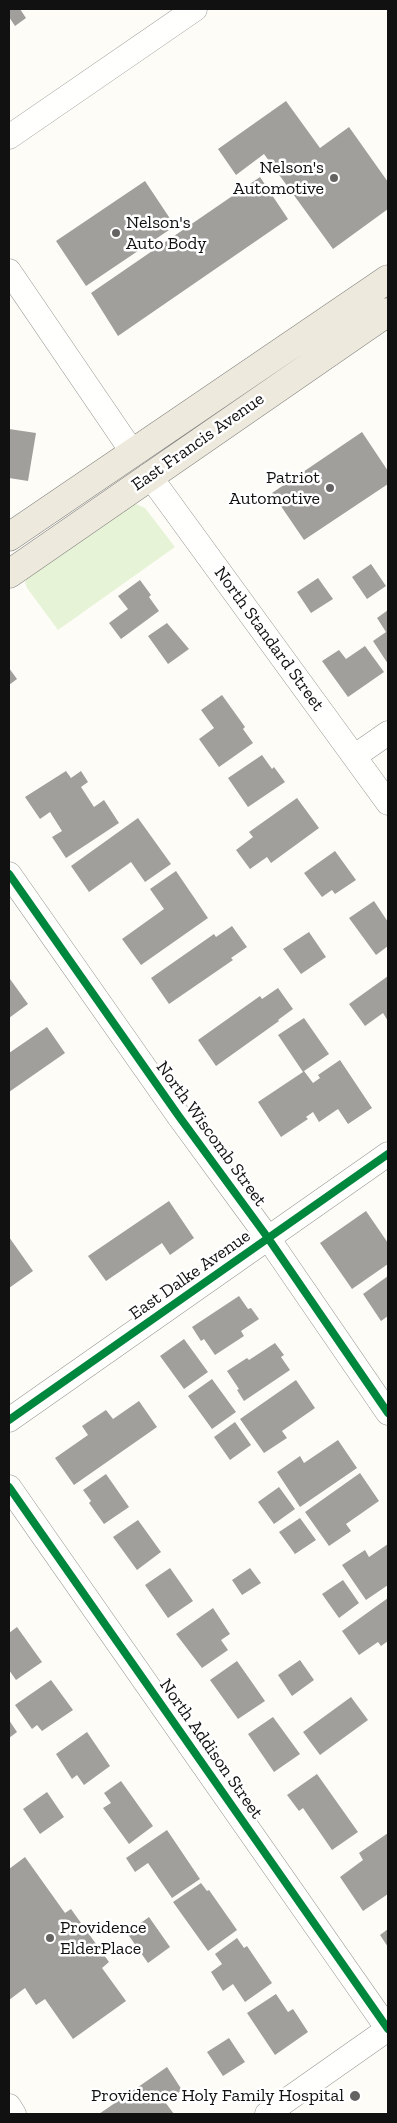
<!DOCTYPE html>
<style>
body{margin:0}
#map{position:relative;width:397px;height:2123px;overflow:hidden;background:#fdfcf7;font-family:"Zilla Slab",serif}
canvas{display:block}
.frame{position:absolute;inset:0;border:10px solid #111;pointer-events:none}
</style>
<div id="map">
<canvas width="397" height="2123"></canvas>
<div class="frame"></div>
</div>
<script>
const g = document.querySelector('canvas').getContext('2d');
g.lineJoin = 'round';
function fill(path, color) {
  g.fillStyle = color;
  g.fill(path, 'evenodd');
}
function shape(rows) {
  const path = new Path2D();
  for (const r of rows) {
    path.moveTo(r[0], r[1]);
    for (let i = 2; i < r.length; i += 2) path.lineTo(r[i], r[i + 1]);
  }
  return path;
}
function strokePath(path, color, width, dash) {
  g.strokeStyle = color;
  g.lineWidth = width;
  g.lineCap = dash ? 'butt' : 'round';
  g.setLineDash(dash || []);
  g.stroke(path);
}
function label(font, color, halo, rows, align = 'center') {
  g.font = font + ' "Zilla Slab",serif';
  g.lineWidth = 5;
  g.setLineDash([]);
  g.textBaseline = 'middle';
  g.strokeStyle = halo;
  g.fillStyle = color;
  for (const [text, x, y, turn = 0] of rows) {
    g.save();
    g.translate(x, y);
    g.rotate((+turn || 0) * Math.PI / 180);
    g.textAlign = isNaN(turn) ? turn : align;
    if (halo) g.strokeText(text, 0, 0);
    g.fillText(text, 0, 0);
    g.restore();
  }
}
const green = shape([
 [136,504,145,508,175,547,58,630,27,588,25,582,28,576,128,506]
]);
const building = shape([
 [9,9,20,9,26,18,15,26,9,17],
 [286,101,320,148,349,127,388,182,388,209,333,249,264,154,236,175,218,149],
 [260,177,288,219,118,336,91,293],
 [145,181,175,226,86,286,56,241],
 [9,429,36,433,28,481,9,478],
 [362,432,388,471,388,484,304,540,272,493],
 [371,564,386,586,367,599,352,577],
 [318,578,333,599,311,613,297,592],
 [140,580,151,595,149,597,159,611,121,639,109,623,128,609,118,596],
 [388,610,388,664,373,641,386,632,377,618],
 [167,623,189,649,168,664,148,636],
 [365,646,384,672,348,697,322,661,339,650,346,659],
 [9,668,17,679,9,685],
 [222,695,245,727,243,729,253,743,219,767,199,739,214,728,201,710],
 [262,755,272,769,274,767,285,782,248,807,228,778],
 [66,771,71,778,81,771,88,782,81,787,94,807,104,800,119,823,66,858,52,837,62,831,50,812,40,819,25,797],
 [297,798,319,828,271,863,267,857,250,869,236,850,253,837,249,832],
 [138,818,171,864,145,882,131,862,89,892,71,866],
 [335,851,356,880,335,894,332,890,322,897,304,873],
 [176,871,208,918,141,965,122,939,164,909,150,889],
 [374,901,388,922,388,946,376,955,349,918],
 [232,926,247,947,231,958,233,960,169,1004,151,978,214,934,216,937],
 [309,932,326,957,301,974,283,949],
 [388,976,388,1021,383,1013,365,1026,349,1004],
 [10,979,28,1004,9,1018,9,980],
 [278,988,293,1009,278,1020,279,1021,216,1066,198,1040,260,996,262,999],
 [304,1018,329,1054,304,1071,313,1083,320,1078,318,1075,340,1060,372,1108,348,1124,338,1109,319,1122,313,1112,306,1117,308,1119,281,1137,258,1102,303,1072,278,1035],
 [47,1027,65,1053,9,1092,9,1053],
 [169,1201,194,1238,170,1255,162,1243,106,1281,88,1256],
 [366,1211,388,1243,388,1264,352,1289,320,1243],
 [9,1237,33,1271,9,1288],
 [388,1276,388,1316,381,1321,363,1294],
 [239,1296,248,1309,251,1308,259,1319,241,1331,244,1336,215,1355,204,1339,201,1341,192,1327],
 [184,1339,208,1372,184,1389,160,1356],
 [275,1343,284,1355,281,1357,290,1370,244,1401,237,1390,239,1389,227,1371,247,1358,249,1360],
 [212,1379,236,1412,212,1429,188,1396],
 [296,1380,315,1408,282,1431,287,1438,264,1453,240,1419],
 [139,1401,157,1427,74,1485,55,1458,88,1435,82,1426,106,1410,113,1419],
 [235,1422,251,1445,230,1460,214,1437],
 [338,1440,357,1468,300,1507,277,1472,300,1456,304,1463],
 [360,1473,379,1501,346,1524,351,1531,329,1546,305,1512],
 [106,1474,129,1507,104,1524,89,1503,91,1501,83,1490],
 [279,1487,295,1509,274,1524,258,1502],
 [300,1518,316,1540,295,1554,279,1532],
 [138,1520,161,1552,137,1570,113,1537],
 [388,1544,388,1585,366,1600,342,1565,365,1550,369,1557],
 [170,1568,193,1601,168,1618,145,1585],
 [250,1568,261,1583,242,1595,232,1580],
 [343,1580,359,1603,339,1618,322,1594],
 [388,1598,388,1641,381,1646,378,1642,359,1655,342,1631],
 [213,1608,230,1634,221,1640,228,1650,202,1668,176,1634],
 [17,1627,42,1662,16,1680,9,1670,9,1633],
 [300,1660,314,1680,292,1696,278,1675],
 [237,1661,265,1701,238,1719,210,1680],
 [51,1680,73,1710,42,1731,37,1725,32,1729,15,1705],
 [351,1697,368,1720,320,1755,303,1732],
 [273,1717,300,1754,274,1772,248,1734],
 [9,1720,17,1732,9,1738],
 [87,1732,110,1766,84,1785,77,1775,72,1779,56,1754],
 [317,1774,358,1832,332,1850,303,1808,299,1811,287,1795],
 [121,1781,153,1826,129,1844,103,1808,111,1803,104,1793],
 [47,1792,64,1817,40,1834,23,1809],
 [167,1830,200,1879,172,1898,148,1863,135,1872,126,1858],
 [388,1833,388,1894,363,1911,340,1877,363,1860,359,1853],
 [25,1857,65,1913,71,1909,109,1962,102,1968,126,2001,73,2039,45,1999,36,2005,25,1988,9,2000,9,1869],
 [201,1883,207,1891,209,1890,237,1930,208,1951,173,1902],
 [149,1917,170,1947,148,1963,127,1933],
 [388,1929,388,1947,380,1935],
 [237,1938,244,1948,247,1946,272,1983,245,2002,233,1984,223,1991,211,1972,222,1964,215,1954],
 [276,1994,288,2012,293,2009,308,2032,275,2055,247,2013],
 [229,2038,245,2062,223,2076,207,2052],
 [167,2067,182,2090,165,2102,174,2114,99,2114]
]);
const minor = shape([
 [9,137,195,9],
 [9,271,133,453],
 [149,475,388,803],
 [355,756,388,733],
 [9,874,178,1115,268,1238,388,1413],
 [9,1420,388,1154],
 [9,1487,388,2029],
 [9,2106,14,2114],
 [267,2114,388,2029]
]);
const major = shape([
 [9,537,388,279],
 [9,574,388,312]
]);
const cycleway = shape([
 [9,874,178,1115,268,1238,388,1413],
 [9,1420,388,1154],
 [9,1487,388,2029]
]);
const markers = [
 [334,178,5,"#646362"],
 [116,233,5,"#646362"],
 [330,488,5,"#646362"],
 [50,1938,5,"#646362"],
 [355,2096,6,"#646362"]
];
const poiNames = [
 ["Nelson's",324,168],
 ["Automotive",324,189],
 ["Nelson's",126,223,"left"],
 ["Auto Body",126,244,"left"],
 ["Patriot",320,478],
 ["Automotive",320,499],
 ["Providence",60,1928,"left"],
 ["ElderPlace",60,1949,"left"],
 ["Providence Holy Family Hospital",344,2096]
];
const streetNames = [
 ["East Francis Avenue",198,442,-35],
 ["North Standard Street",269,639,54],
 ["North Wiscomb Street",211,1134,54],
 ["East Dalke Avenue",190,1275,-35],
 ["North Addison Street",211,1749,55]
];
fill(green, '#e7f3d7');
fill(building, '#a19f9c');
strokePath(minor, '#979795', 25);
strokePath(major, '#858482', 29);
strokePath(minor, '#fffffe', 24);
strokePath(major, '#ede9dc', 28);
strokePath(cycleway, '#00873e', 8);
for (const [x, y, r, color] of markers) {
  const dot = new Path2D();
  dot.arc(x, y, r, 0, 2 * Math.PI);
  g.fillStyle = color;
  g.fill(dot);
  strokePath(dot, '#fff', 2);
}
label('18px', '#111', '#fff', poiNames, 'right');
label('18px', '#111', '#fff', streetNames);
</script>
